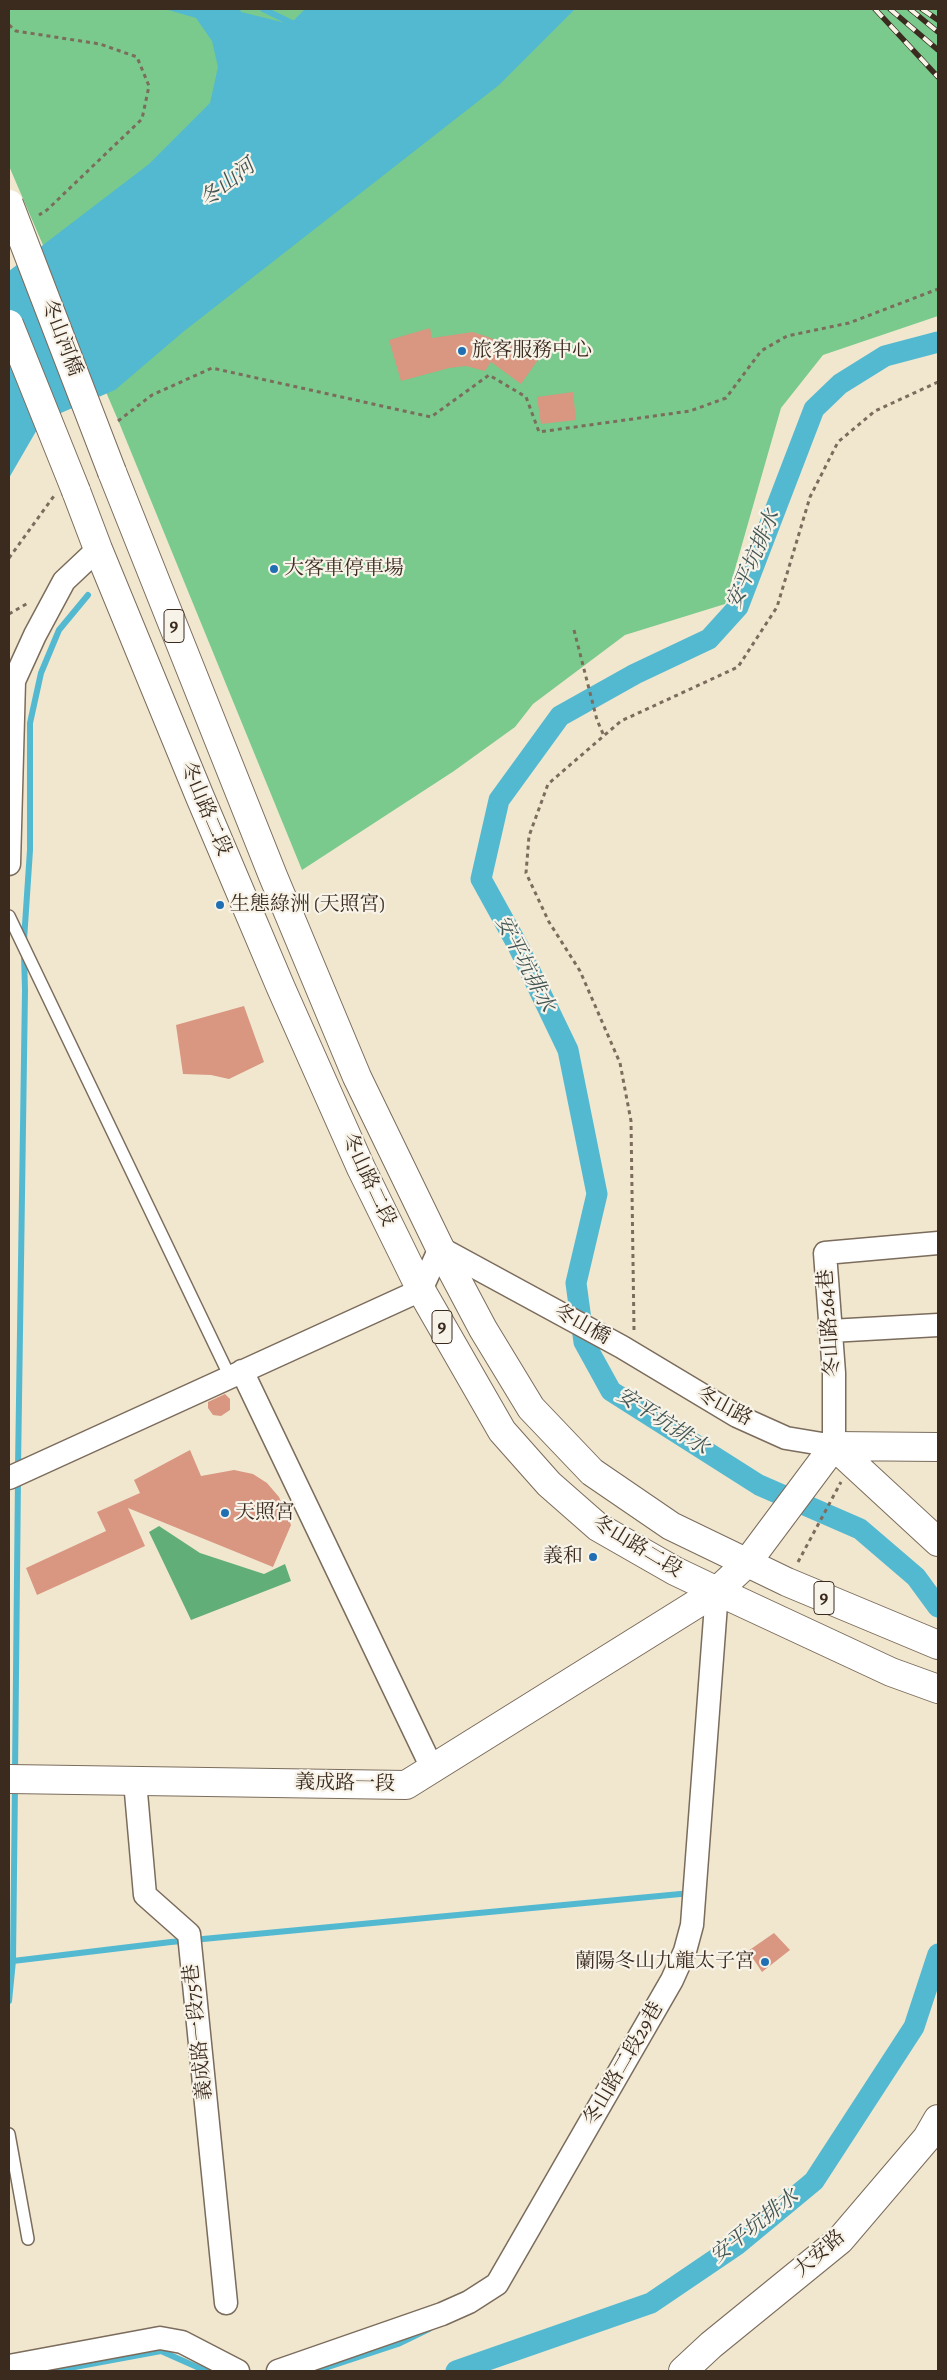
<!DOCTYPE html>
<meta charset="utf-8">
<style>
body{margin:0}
#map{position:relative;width:947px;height:2380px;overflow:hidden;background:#f1e7cf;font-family:Alegreya,serif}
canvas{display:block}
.frame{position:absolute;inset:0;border:10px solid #3b2a1e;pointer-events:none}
</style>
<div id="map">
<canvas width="947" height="2380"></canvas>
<div class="frame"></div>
</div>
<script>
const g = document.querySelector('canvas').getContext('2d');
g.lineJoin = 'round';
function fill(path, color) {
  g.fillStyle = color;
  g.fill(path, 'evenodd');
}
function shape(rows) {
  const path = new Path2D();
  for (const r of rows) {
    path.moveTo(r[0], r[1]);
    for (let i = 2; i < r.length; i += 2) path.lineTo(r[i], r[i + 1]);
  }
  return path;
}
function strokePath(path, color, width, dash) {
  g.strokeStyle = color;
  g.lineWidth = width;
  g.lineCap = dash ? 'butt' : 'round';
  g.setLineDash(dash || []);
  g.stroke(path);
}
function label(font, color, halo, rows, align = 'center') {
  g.font = font + ' Alegreya,"Noto Serif TC",serif';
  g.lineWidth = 4.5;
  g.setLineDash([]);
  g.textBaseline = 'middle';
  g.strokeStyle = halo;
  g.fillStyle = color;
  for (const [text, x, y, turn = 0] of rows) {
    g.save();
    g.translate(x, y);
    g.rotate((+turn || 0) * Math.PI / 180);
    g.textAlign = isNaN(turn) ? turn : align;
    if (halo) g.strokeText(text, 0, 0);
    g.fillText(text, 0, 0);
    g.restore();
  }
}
const green = shape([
 [9,9,938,9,938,316,823,355,781,408,725,604,625,635,533,704,515,727,454,771,302,870,118,420,9,166]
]);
const forest = shape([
 [159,1526,200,1553,264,1574,285,1564,291,1581,191,1620,149,1532]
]);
const water = shape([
 [165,9,240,9,241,12,290,24,305,9,575,9,499,85,183,332,115,390,42,421,9,478,9,271,149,164,210,103,218,67,212,41,196,18]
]);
const stream = shape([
 [263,9,298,26],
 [24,940,30,850,30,723,41,673,59,630,88,595],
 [18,1468,25,990,24,953],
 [15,1773,18,1478],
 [13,1961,171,1942,691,1893],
 [9,2001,13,1961,15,1785],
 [53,2371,161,2351,206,2371],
 [316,2371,398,2344,429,2329]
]);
const canal = shape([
 [938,342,885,356,840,384,814,409,738,607,709,639,635,674,560,716,499,800,481,879,518,946,568,1050,597,1194,576,1283,584,1342,611,1391,759,1485,860,1529,916,1577,938,1607],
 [456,2371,651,2303,738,2244,814,2181,914,2027,938,1954]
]);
const building = shape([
 [430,328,432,338,473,332,491,338,508,346,512,340,540,357,521,384,491,362,485,371,466,366,449,368,401,381,389,340],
 [573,392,576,420,541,424,537,397],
 [244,1006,264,1062,229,1079,211,1075,183,1074,176,1025],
 [225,1394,230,1399,230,1410,221,1416,213,1415,208,1408,208,1402],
 [190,1450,201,1476,234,1470,253,1474,267,1483,279,1497,291,1525,273,1567,128,1508,145,1546,37,1595,26,1568,106,1531,97,1512,140,1493,134,1480],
 [774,1933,790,1950,762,1972,748,1951]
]);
const path = shape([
 [9,25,16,31,100,44,137,57,149,86,142,119,47,210,39,215],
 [118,421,152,395,212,368,431,417,489,375,526,397,539,432,690,411,726,398,761,351,787,336,849,323,938,289],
 [9,558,54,496],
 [9,614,28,603],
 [574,630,597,720,604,736],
 [634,1330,631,1121,620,1063,580,971,549,922,526,873,529,836,548,784,621,721,738,667,777,607,810,497,838,442,875,411,938,382],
 [798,1562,841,1482]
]);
const lane = shape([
 [9,916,230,1377],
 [9,2134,28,2239]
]);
const street = shape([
 [9,864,14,681,35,635,64,581,98,549],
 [830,1331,938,1325],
 [242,1371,432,1768],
 [9,1478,421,1290,440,1248,622,1347,737,1416,786,1438,834,1446,834,1373,825,1253,938,1243],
 [135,1781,145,1895,189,1934,226,2303],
 [9,2366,160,2338,182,2342,238,2371],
 [278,2371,442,2314,469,2302,497,2284,672,1980,685,1951,692,1925,717,1591]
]);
const secondary = shape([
 [834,1446,938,1542],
 [834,1446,938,1447],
 [9,1779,406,1785,717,1591,746,1564,834,1446],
 [683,2371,711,2345,840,2240,927,2138,938,2119]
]);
const primary = shape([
 [112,472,273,876,357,1077,440,1248,483,1329,531,1408,592,1472,671,1526,787,1582,938,1645],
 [76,491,98,549,200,797,281,988,361,1168,421,1290,502,1431,549,1484,598,1527,675,1571,717,1591,891,1672,938,1689]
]);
const rail = shape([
 [875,9,938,77],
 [890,9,938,50],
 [910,9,938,32],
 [922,9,938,20]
]);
const primaryBridge = shape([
 [9,204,112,472],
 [9,324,76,491]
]);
const markers = [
 [462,351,5,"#1f6fb2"],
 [274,569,5,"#1f6fb2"],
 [220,905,5,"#1f6fb2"],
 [225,1513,5,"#1f6fb2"],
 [593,1557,5,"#1f6fb2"],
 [765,1962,5,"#1f6fb2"]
];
const shields = [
 [174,626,20],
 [442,1327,20],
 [824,1598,20]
];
const shieldNames = [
 ["9",174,626],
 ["9",442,1327],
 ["9",824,1598]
];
const streetNames = [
 ["冬山河橋",61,338,69],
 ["冬山路二段",205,809,67],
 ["冬山路二段",368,1180,65],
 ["冬山路264巷",830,1323,-94],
 ["冬山橋",582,1325,29],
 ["冬山路",724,1407,28],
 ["冬山路二段",637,1547,31],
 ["義成路一段",345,1784,1],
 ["義成路一段75巷",199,2032,-96],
 ["冬山路二段29巷",624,2064,-60],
 ["大安路",820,2254,-41]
];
const poiNames = [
 ["旅客服務中心",472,351],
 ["大客車停車場",284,569],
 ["生態綠洲 (天照宮)",230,905],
 ["天照宮",235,1513],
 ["義和",583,1557,"right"],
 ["蘭陽冬山九龍太子宮",755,1962,"right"]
];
const waterNames = [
 ["冬山河",228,184,-38],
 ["安平坑排水",754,560,-67],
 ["安平坑排水",524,964,63],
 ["安平坑排水",662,1422,33],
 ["安平坑排水",755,2227,-38]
];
fill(green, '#79ca8c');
fill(forest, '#62ae78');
fill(water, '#53b9d1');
strokePath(stream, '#53b9d1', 6);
strokePath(canal, '#53b9d1', 21);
fill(building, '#d99680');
strokePath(lane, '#7b6c5c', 14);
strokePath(street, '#7b6c5c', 25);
strokePath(secondary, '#7b6c5c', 30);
strokePath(primary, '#7b6c5c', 30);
strokePath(path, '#7b6c5c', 3, [4, 4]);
strokePath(lane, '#fff', 11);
strokePath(street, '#fff', 22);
strokePath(secondary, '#fff', 28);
strokePath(primary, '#fff', 28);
strokePath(rail, '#3b2a1e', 5.5);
strokePath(rail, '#f7f3e8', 4, [11]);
strokePath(primaryBridge, '#7b6c5c', 30, []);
strokePath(primaryBridge, '#fff', 28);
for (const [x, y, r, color] of markers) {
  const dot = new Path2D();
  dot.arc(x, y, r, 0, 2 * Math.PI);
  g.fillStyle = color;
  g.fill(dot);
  strokePath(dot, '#f7f3e8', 2);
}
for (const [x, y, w] of shields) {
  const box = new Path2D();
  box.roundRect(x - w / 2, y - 16.5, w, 33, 4);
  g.fillStyle = '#f7f3e8';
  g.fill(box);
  strokePath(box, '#3b2a1e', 1);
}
label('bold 19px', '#3b2a1e', null, shieldNames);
label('20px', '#3b2a1e', '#f7f3e8', streetNames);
label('20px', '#3b2a1e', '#f7f3e8', poiNames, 'left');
label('italic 21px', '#425554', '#f7f3e8', waterNames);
</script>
